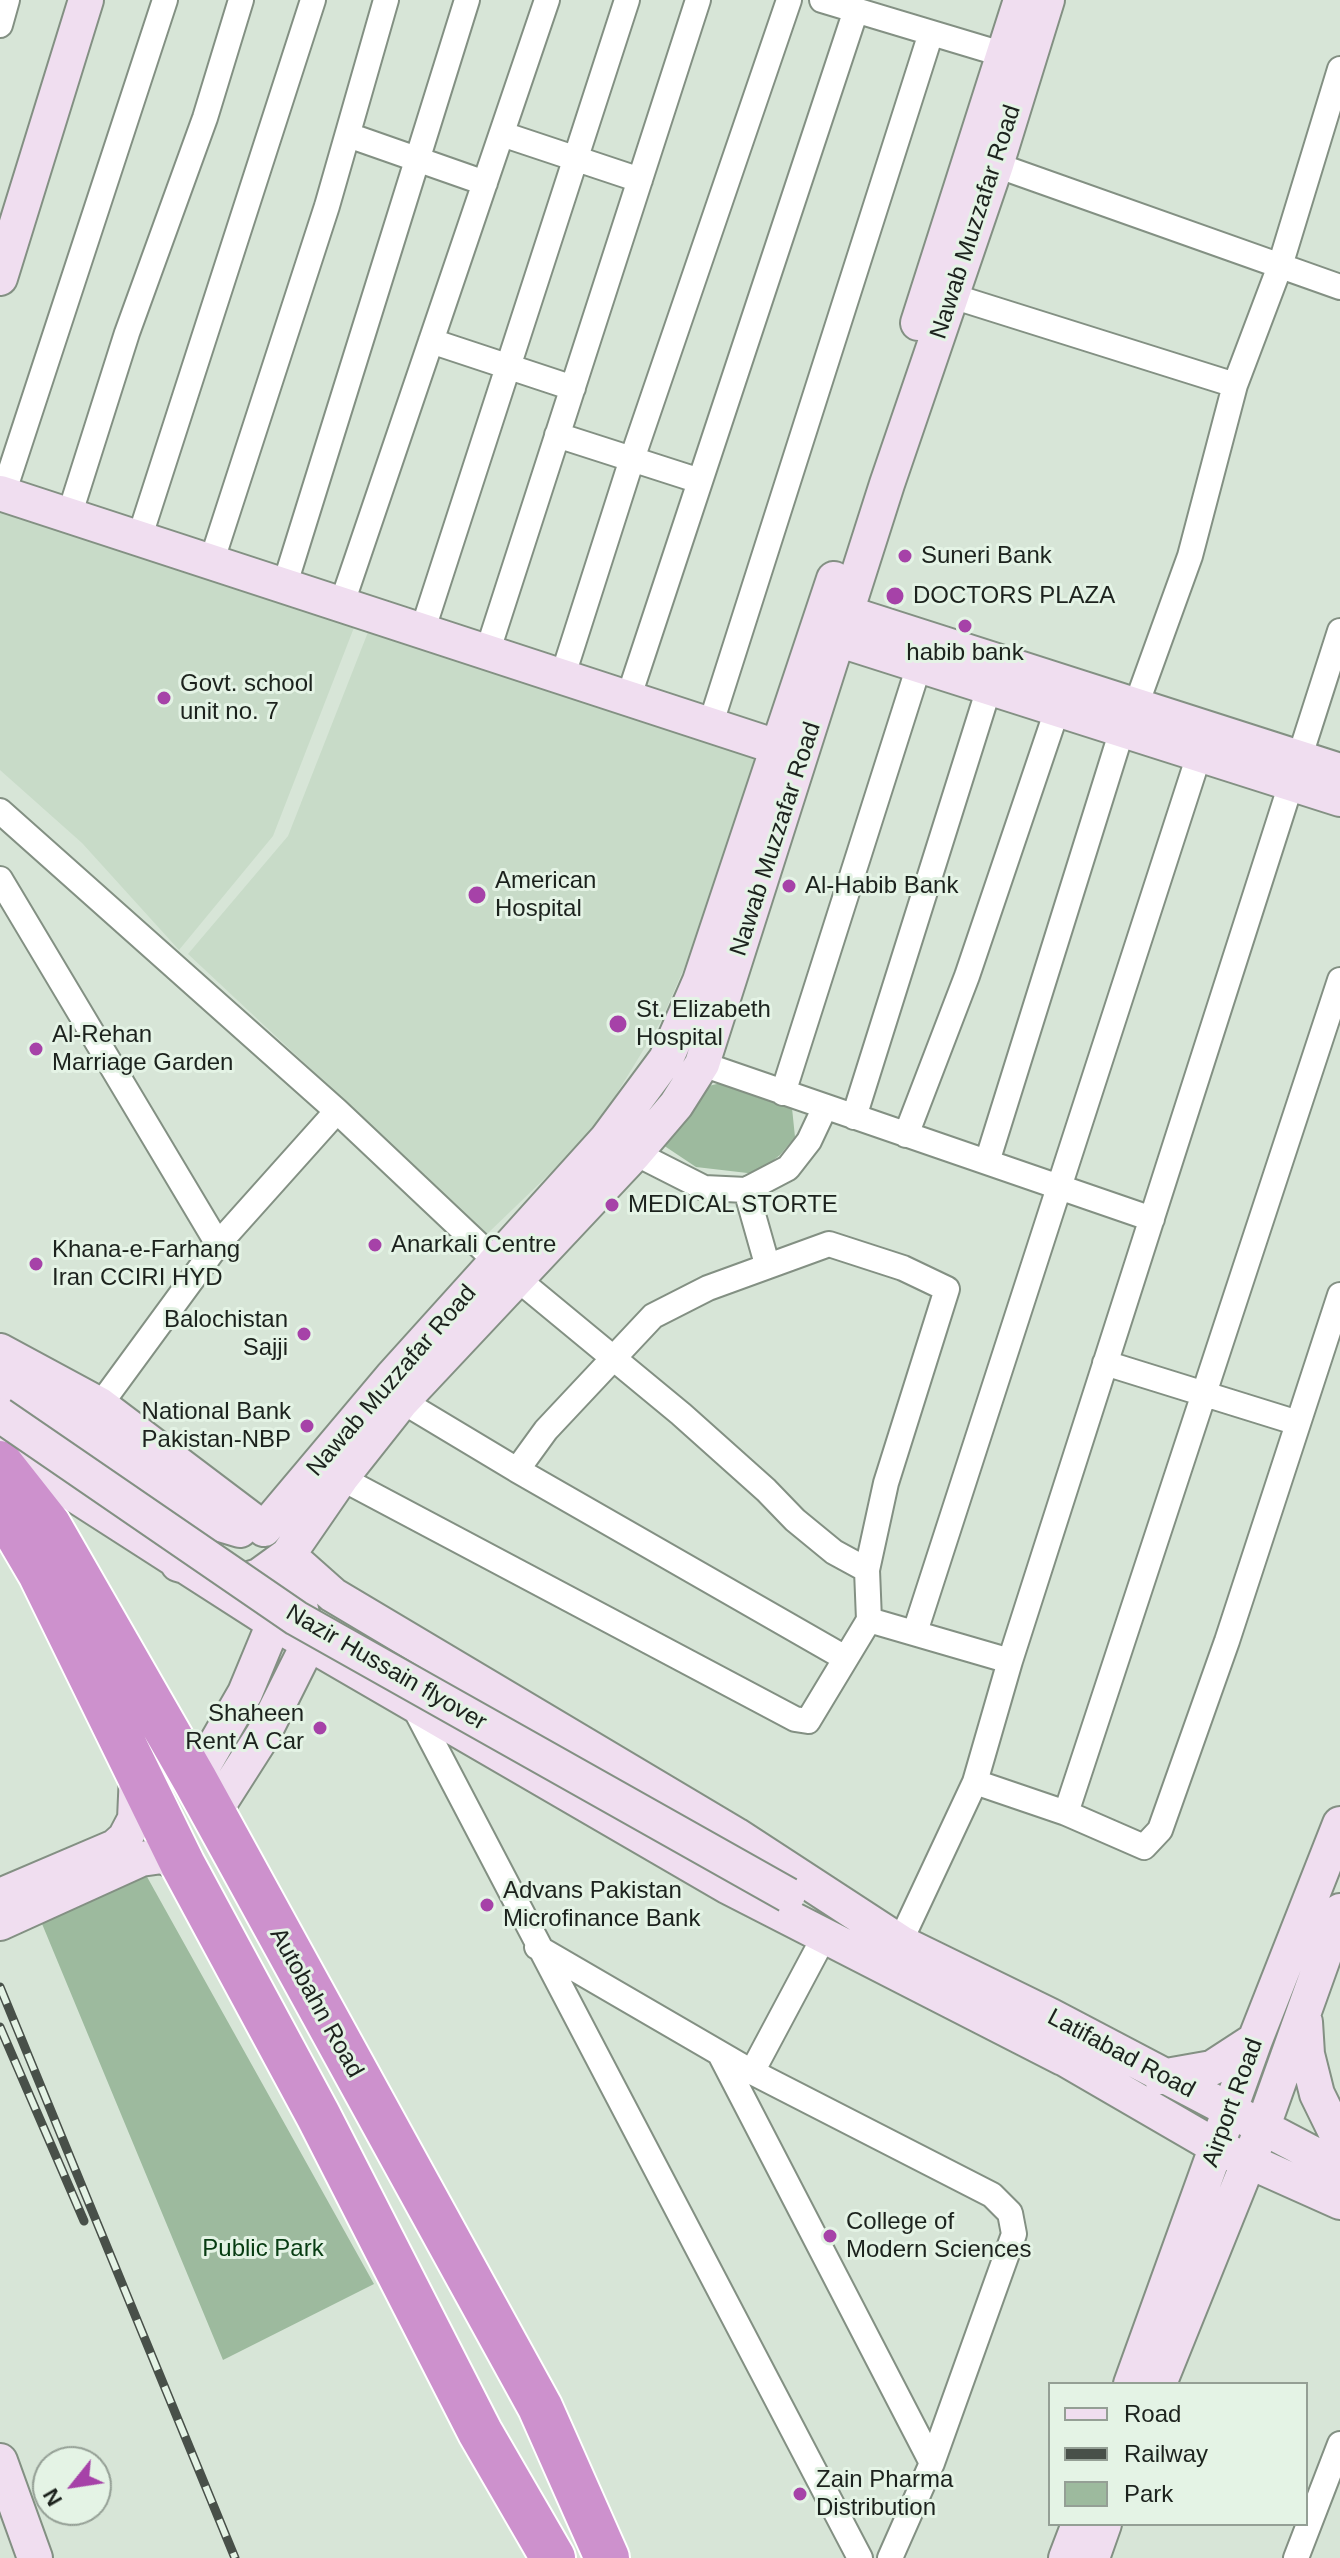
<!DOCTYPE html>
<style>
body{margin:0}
#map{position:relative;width:1340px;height:2558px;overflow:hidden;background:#d7e5d7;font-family:Arial,sans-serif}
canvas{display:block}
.legend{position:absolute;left:1048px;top:2382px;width:260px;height:144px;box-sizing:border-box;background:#e4f3e5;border:2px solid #949f95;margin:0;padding:10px 14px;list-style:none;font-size:24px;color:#1c221d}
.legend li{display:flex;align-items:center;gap:16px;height:40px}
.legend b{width:40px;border:2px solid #949f95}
.north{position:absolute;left:32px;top:2446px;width:80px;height:80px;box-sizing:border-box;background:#e4f3e5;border:2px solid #949f95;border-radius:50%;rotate:240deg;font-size:22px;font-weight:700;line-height:32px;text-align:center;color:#1c221d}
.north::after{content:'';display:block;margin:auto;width:28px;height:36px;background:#a642a8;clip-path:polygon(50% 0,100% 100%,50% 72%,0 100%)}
</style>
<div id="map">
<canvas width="1340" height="2558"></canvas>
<ul class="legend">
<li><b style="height:10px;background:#f0def0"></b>Road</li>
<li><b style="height:10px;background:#485049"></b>Railway</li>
<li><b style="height:22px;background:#9dba9e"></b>Park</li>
</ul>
<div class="north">N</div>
</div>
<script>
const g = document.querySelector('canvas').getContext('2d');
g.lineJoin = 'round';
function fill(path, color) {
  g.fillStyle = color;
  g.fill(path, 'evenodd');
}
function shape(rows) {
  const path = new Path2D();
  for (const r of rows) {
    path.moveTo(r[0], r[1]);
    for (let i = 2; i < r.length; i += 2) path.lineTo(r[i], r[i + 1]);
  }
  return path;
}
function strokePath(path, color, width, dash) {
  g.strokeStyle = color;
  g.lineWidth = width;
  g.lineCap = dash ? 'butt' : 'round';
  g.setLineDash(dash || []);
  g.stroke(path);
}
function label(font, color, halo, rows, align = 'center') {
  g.font = font + ' Arial,sans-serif';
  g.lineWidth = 6;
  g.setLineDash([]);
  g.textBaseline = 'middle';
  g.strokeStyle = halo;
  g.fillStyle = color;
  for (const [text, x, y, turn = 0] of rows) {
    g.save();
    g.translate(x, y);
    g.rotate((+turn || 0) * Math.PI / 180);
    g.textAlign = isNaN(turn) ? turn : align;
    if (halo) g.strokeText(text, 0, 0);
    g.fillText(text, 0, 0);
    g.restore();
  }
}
const built = shape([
 [0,509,355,625,273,836,179,950,82,843,0,770],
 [370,627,758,753,742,835,661,1021,594,1131,487,1234,188,954,288,836]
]);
const green = shape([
 [721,1083,792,1108,795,1137,780,1155,756,1174,696,1167,660,1143,700,1088],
 [146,1875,374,2284,223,2360,40,1919]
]);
const street = shape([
 [822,0,1005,55],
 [0,25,7,0],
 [502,134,640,180],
 [348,135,485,183],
 [996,165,1340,287],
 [952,296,1235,385],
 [431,341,573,388],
 [557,435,700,481],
 [3,494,165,0],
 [69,516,127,333,205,118,241,0],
 [139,539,313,0],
 [211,563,327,206,386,0],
 [284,587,467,0],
 [341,606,547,0],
 [422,632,627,0],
 [487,653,698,0],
 [562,678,632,459,789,0],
 [628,699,856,10],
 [710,726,931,33],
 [0,811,337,1111,218,1244],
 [0,879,218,1244,100,1405],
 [702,1064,1152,1219],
 [783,1093,923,653],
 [337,1111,497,1262,681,1414,766,1490,795,1520,834,1552,867,1570],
 [854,1117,989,688],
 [906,1135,967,976,1057,710],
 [635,1153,704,1188,746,1190,788,1168,809,1141,825,1107],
 [987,1162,1122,730,1135,708,1190,556,1235,385,1280,266,1340,69],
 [746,1190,767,1264],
 [1105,1363,1298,1423],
 [517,1470,845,1658],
 [341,1478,795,1719,808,1721,869,1620,867,1570,886,1483,947,1289,903,1268,829,1244,708,1288,653,1316,546,1430,517,1470,402,1401],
 [869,1620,1010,1661],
 [915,1632,1199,755],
 [413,1705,860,2558],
 [975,1782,1066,1813,1144,1847,1160,1830,1227,1641,1340,1295],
 [1066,1813,1340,980],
 [900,1942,975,1782,1010,1661,1340,631],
 [537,1947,752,2072,992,2195,1010,2213,1014,2234,932,2463,890,2558],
 [720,2054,932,2463],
 [752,2072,824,1937],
 [1296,2558,1340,2444]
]);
const secondary = shape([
 [0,278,86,0],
 [918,323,1021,0],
 [0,493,780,748],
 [825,606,1340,771],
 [818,633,1340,799],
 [0,1351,100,1405,264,1529],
 [0,1378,220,1524,240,1530],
 [0,1447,274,1623,727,1886,1063,2058],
 [264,1529,392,1377,606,1140,666,1059,700,981,834,579],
 [288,1555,333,1595,736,1835,900,1942],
 [178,1564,225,1578,246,1580,259,1576,288,1555,341,1478,402,1401,635,1153,676,1105,702,1064,887,484,996,165,1047,0],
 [195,1780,245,1693,274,1623,267,1601],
 [212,1815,263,1735,309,1643,288,1555],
 [0,1896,115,1847,125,1838,135,1819,137,1774],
 [0,1923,141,1859,162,1856,183,1865],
 [881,1933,1051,2016,1340,2168],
 [1305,2022,1307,2054,1317,2094,1340,2141],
 [1043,2046,1217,2147,1340,2202],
 [1161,2077,1212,2068,1255,2040],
 [1131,2384,1255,2040,1340,1824],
 [1159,2384,1263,2126,1340,1911],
 [0,2461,35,2558],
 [1066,2558,1079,2524],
 [1092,2558,1104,2524]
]);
const highway = shape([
 [0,1463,48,1524,195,1780,540,2407,607,2558],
 [0,1505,40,1573,183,1865,318,2115,480,2432,553,2558]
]);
const rail = shape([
 [0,1987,235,2558],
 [0,2027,84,2221]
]);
const secondaryBridge = shape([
 [0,1415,296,1618,788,1895]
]);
const markers = [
 [905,556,8,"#a642a8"],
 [895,596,10,"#a642a8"],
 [965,626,8,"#a642a8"],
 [164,698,8,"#a642a8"],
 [789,886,8,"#a642a8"],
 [477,895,10,"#a642a8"],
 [618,1024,10,"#a642a8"],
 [36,1049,8,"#a642a8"],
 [612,1205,8,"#a642a8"],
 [375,1245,8,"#a642a8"],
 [36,1264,8,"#a642a8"],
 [304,1334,8,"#a642a8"],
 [307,1426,8,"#a642a8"],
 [320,1728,8,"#a642a8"],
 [487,1905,8,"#a642a8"],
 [830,2236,8,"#a642a8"],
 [800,2494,8,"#a642a8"]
];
const streetNames = [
 ["Nawab Muzzafar Road",976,222,-72],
 ["Nawab Muzzafar Road",776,839,-72],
 ["Nawab Muzzafar Road",392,1381,-49],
 ["Nazir Hussain flyover",386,1668,30],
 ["Autobahn Road",316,2003,61],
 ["Latifabad Road",1121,2054,28],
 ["Airport Road",1233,2103,-70]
];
const poiNames = [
 ["Suneri Bank",921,556],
 ["DOCTORS PLAZA",913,596],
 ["habib bank",965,653,"center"],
 ["Govt. school",180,684],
 ["unit no. 7",180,712],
 ["American",495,881],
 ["Hospital",495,909],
 ["Al-Habib Bank",805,886],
 ["St. Elizabeth",636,1010],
 ["Hospital",636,1038],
 ["Al-Rehan",52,1035],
 ["Marriage Garden",52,1063],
 ["MEDICAL STORTE",628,1205],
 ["Anarkali Centre",391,1245],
 ["Khana-e-Farhang",52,1250],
 ["Iran CCIRI HYD",52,1278],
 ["Balochistan",288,1320,"right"],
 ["Sajji",288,1348,"right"],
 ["National Bank",291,1412,"right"],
 ["Pakistan-NBP",291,1440,"right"],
 ["Shaheen",304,1714,"right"],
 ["Rent A Car",304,1742,"right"],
 ["Advans Pakistan",503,1891],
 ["Microfinance Bank",503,1919],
 ["College of",846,2222],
 ["Modern Sciences",846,2250],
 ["Zain Pharma",816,2480],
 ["Distribution",816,2508]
];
const parkNames = [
 ["Public Park",263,2249]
];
fill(built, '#c8dbc8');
fill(green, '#9dba9e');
strokePath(street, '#839083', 28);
strokePath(secondary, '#839083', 38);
strokePath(highway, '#fff', 48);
strokePath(street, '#fff', 24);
strokePath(secondary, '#f0def0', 34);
strokePath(highway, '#cd91cd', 44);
strokePath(rail, '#485049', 9);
strokePath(rail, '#e4f3e5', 6, [18]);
strokePath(secondaryBridge, '#839083', 38, []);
strokePath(secondaryBridge, '#f0def0', 34);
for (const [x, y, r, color] of markers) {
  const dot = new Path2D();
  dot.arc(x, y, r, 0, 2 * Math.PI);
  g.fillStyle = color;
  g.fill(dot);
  strokePath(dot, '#e4f3e5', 3);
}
label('24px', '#1c221d', '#e4f3e5', streetNames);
label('24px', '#1c221d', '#e4f3e5', poiNames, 'left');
label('24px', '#073c12', '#e4f3e5', parkNames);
</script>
